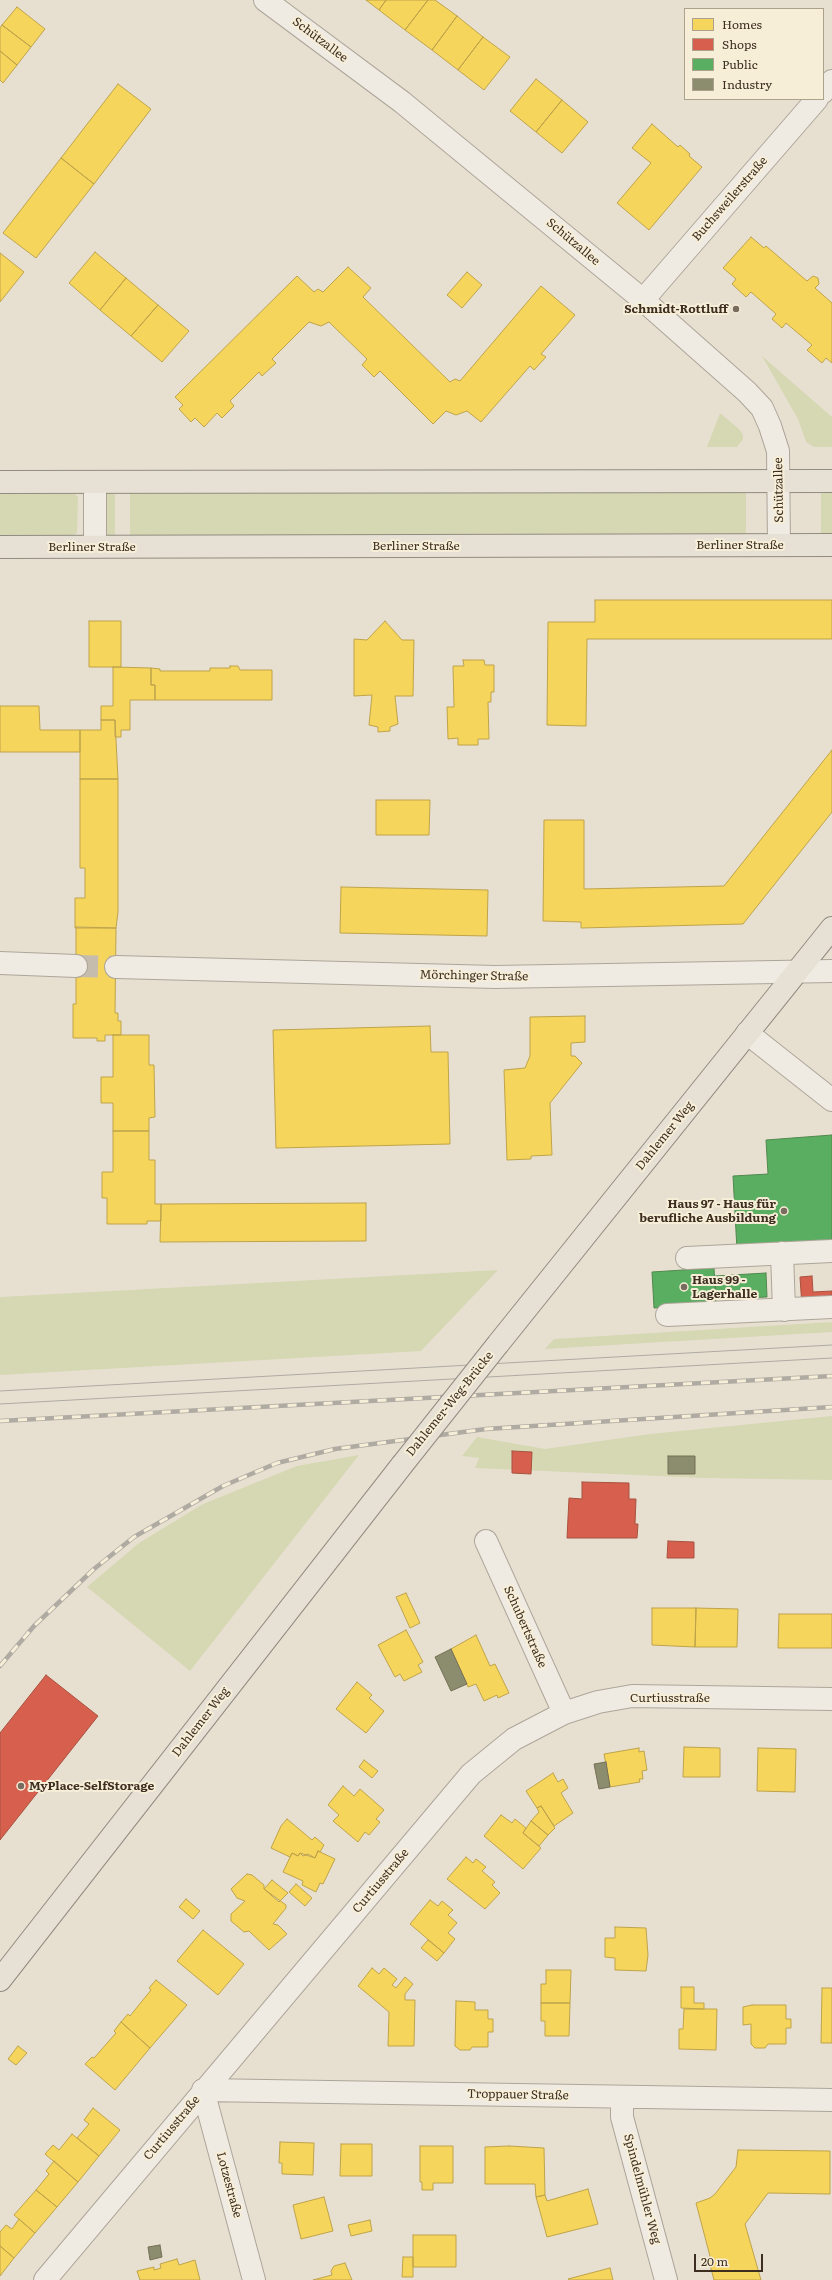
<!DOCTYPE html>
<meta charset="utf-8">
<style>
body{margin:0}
#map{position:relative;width:832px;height:2280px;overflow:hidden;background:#e7e0d1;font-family:Literata,serif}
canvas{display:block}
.legend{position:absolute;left:684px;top:8px;width:140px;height:92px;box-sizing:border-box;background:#f7eed8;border:1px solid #ada18e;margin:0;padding:5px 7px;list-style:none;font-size:12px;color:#3d2e20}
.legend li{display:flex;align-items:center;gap:8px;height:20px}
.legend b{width:20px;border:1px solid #ada18e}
.scale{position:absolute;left:694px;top:2254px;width:69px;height:18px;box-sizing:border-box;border:2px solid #3d2e20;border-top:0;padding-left:5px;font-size:12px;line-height:14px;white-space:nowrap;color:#3d2e20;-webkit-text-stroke:3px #f7eed8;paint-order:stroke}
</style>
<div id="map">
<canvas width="832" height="2280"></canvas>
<ul class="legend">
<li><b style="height:11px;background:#f6d55c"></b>Homes</li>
<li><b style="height:11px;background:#d6604d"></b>Shops</li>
<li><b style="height:11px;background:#5aae61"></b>Public</li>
<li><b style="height:11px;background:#8c8c6e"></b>Industry</li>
</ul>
<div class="scale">20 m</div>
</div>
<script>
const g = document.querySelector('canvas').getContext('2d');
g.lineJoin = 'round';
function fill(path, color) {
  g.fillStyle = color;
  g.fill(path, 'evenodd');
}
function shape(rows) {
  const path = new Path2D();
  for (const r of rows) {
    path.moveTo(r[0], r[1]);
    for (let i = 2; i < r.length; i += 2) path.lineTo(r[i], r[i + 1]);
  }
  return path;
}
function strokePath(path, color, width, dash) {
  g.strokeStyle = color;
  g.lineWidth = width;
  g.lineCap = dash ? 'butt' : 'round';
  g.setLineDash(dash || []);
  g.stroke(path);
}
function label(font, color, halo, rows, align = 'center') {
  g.font = font + ' Literata,serif';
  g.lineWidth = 4;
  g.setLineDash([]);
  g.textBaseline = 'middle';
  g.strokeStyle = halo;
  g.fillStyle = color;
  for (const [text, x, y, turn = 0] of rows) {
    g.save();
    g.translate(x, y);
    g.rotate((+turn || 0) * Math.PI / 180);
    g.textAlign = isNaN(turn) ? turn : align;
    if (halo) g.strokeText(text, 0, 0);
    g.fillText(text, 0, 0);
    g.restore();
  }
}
const green = shape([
 [762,356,832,417,832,447,814,447,806,442,798,419],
 [720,413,739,429,743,435,743,439,737,447,707,447],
 [746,492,746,535,130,537,130,493],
 [821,492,832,492,832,535,821,535],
 [108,493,115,493,115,537,106,535,105,496],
 [0,494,75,494,78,497,77,532,74,536,0,537],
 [498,1270,421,1351,0,1375,0,1297],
 [832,1322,832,1332,545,1349,554,1339],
 [832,1416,832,1480,704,1478,475,1468,479,1458,462,1456,477,1437,545,1449,650,1434],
 [359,1455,190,1671,87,1587,139,1543,203,1504,297,1466]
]);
const homes = shape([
 [366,0,386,0,379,10,366,0],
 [386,0,428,0,405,30,379,10,386,0],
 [428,0,435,0,457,16,432,50,405,30,428,0],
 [17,7,45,29,31,47,2,25,17,7],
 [457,16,483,37,458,70,432,50,457,16],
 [2,25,31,47,17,65,0,51,0,28,2,25],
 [483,37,510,57,484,90,458,70,483,37],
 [0,51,17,65,3,83,0,80,0,51],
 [536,79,562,100,536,132,510,111,536,79],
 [118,84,151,109,94,184,61,158,118,84],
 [562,100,588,122,562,153,536,132,562,100],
 [652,124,678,147,680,145,690,154,689,156,702,167,649,230,617,203,651,163,632,148,652,124],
 [61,158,94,184,36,258,3,233,61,158],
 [751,237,764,248,766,246,807,281,813,276,818,278,819,284,815,288,832,303,832,363,826,358,822,363,807,350,812,345,786,323,782,328,772,319,776,314,751,292,746,297,732,284,736,279,723,268,751,237],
 [95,252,126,278,100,310,69,283,95,252],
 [0,253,24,272,0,302,0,253],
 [348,267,371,288,363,297,450,382,455,379,460,381,541,286,575,315,541,354,546,357,534,370,530,366,481,422,467,411,456,415,446,411,433,424,380,371,374,377,362,365,367,359,329,322,321,326,309,322,272,359,276,363,262,376,259,372,230,401,234,406,222,418,217,413,204,427,195,418,191,422,179,409,183,405,175,397,297,276,314,292,318,289,323,292,348,267],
 [467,272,482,285,462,308,447,295,467,272],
 [126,278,158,305,131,336,100,310,126,278],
 [158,305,189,331,162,362,131,336,158,305],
 [595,600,832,600,832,639,587,639,586,726,547,725,548,622,595,622,595,600],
 [89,621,121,621,121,667,89,667,89,621],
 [385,621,402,640,414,640,413,696,395,696,398,724,390,727,390,731,378,732,378,727,369,725,372,695,354,696,354,639,367,640,385,621],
 [463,660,484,660,485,665,494,665,494,692,491,692,491,702,488,702,489,739,478,739,478,745,458,745,458,738,448,739,447,707,454,707,453,666,464,666,463,660],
 [230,666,238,666,240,670,272,670,272,700,155,700,155,685,151,685,151,668,160,669,160,671,210,671,210,668,230,668,230,666],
 [113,667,151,668,151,685,155,685,155,700,130,700,130,730,121,730,121,737,115,737,115,720,101,720,101,706,113,706,113,667],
 [0,706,39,706,40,730,80,730,80,752,0,752,0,706],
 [101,720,115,720,118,779,80,779,80,730,101,730,101,720],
 [832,750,832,812,743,924,581,928,581,922,543,921,544,820,584,820,584,889,724,886,832,750],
 [80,779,118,779,118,912,116,928,75,928,75,898,85,898,85,868,80,868,80,779],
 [376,800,430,800,429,835,376,835,376,800],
 [341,887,488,890,487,936,340,933,341,887],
 [76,927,116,928,115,1013,118,1013,118,1021,121,1021,121,1035,105,1035,105,1041,97,1041,97,1038,73,1038,73,1004,76,1004,76,927],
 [585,1016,585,1042,571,1043,571,1056,575,1056,582,1063,550,1103,552,1155,531,1156,531,1159,507,1160,504,1070,525,1068,530,1056,530,1017,585,1016],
 [430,1026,431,1052,448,1052,450,1144,276,1148,273,1030,430,1026],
 [113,1035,149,1035,149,1065,154,1065,155,1117,149,1118,149,1131,113,1131,113,1103,101,1103,101,1077,113,1077,113,1035],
 [113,1131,149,1131,149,1160,155,1160,155,1204,161,1204,161,1221,147,1221,147,1224,107,1224,107,1198,102,1198,102,1172,113,1172,113,1131],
 [366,1203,366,1241,160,1242,161,1204,366,1203],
 [406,1593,420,1623,410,1628,396,1597,406,1593],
 [652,1608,696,1608,695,1647,652,1645,652,1608],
 [696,1608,738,1609,737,1647,695,1647,696,1608],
 [779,1614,832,1614,832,1648,778,1648,779,1614],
 [406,1630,423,1662,418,1665,422,1672,404,1681,400,1674,395,1677,378,1645,406,1630],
 [476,1635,490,1666,495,1664,509,1693,498,1698,497,1695,484,1701,476,1684,468,1687,451,1649,476,1635],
 [357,1682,372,1695,369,1698,384,1711,366,1733,336,1709,357,1682],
 [684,1747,720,1748,720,1777,683,1777,684,1747],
 [639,1748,639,1752,644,1751,647,1770,642,1771,643,1779,639,1779,640,1782,610,1787,604,1754,639,1748],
 [758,1748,796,1749,795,1792,757,1791,758,1748],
 [364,1760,378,1771,372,1778,359,1767,364,1760],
 [553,1773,558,1782,563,1779,568,1788,561,1793,573,1813,554,1826,541,1806,537,1808,526,1791,553,1773],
 [343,1786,354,1796,360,1789,384,1810,376,1819,380,1822,369,1835,365,1832,358,1842,333,1821,339,1815,328,1805,343,1786],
 [541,1806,555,1828,548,1835,531,1821,539,1812,537,1808,541,1806],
 [501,1815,512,1823,515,1819,526,1828,523,1833,541,1848,523,1869,484,1836,501,1815],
 [287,1819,312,1840,315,1837,324,1845,320,1852,318,1851,315,1858,300,1853,298,1856,292,1853,290,1857,271,1848,281,1826,287,1819],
 [531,1821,548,1835,539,1846,523,1833,531,1821],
 [318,1851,335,1859,323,1884,320,1883,316,1892,302,1885,303,1881,283,1872,292,1853,298,1856,300,1853,303,1856,308,1854,315,1858,318,1851],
 [466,1857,473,1863,476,1859,486,1867,482,1871,495,1882,492,1885,500,1893,485,1909,447,1879,466,1857],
 [247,1874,252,1875,264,1885,264,1889,286,1905,286,1908,273,1924,278,1925,287,1934,269,1950,249,1931,244,1932,231,1921,231,1914,245,1901,237,1898,231,1889,247,1874],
 [272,1880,288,1893,279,1902,264,1889,272,1880],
 [296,1884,312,1898,305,1906,289,1892,296,1884],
 [186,1899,200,1911,193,1919,179,1907,186,1899],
 [430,1900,438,1906,442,1901,453,1910,448,1915,457,1923,448,1933,455,1939,444,1953,410,1924,430,1900],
 [615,1927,646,1928,648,1955,646,1971,615,1970,615,1958,605,1957,605,1938,615,1938,615,1927],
 [203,1930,244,1964,218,1995,177,1961,203,1930],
 [428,1940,444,1953,437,1961,421,1948,428,1940],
 [372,1968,379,1974,384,1968,397,1979,392,1985,396,1988,405,1977,413,1984,405,1994,405,2000,415,2000,414,2046,388,2046,389,2012,358,1986,372,1968],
 [546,1970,571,1970,570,2003,541,2003,541,1984,546,1984,546,1970],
 [156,1980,187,2005,150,2048,121,2022,128,2014,130,2016,151,1990,149,1988,156,1980],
 [681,1987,694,1987,694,2003,704,2003,704,2009,681,2008,681,1987],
 [822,1988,832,1988,832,2043,821,2043,822,1988],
 [456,2001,475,2002,475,2010,488,2010,488,2019,493,2019,493,2032,488,2032,488,2047,472,2047,470,2050,460,2050,455,2046,456,2001],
 [541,2003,570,2003,569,2036,545,2036,545,2021,541,2021,541,2003],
 [752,2005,786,2005,786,2019,791,2019,791,2028,786,2028,786,2044,768,2044,765,2048,755,2048,751,2044,751,2024,743,2025,743,2007,752,2005],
 [684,2009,717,2009,716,2050,679,2049,679,2029,683,2029,684,2009],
 [121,2022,150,2048,115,2090,85,2064,92,2057,94,2058,116,2033,114,2031,121,2022],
 [18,2046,27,2053,16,2065,8,2059,18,2046],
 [93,2108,120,2130,99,2156,77,2138,89,2124,84,2120,93,2108],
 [72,2134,99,2156,78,2182,45,2154,53,2145,59,2150,72,2134],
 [280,2142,314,2143,313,2175,282,2174,282,2163,279,2163,280,2142],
 [341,2144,372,2144,372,2176,340,2176,341,2144],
 [420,2146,453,2146,453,2183,433,2183,433,2190,422,2190,422,2182,420,2182,420,2146],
 [509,2146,544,2148,545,2195,536,2197,535,2184,485,2184,485,2147,509,2146],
 [738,2150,830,2151,830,2194,768,2193,745,2224,761,2280,714,2280,709,2261,711,2260,696,2203,710,2198,715,2194,736,2167,738,2150],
 [54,2161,78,2182,57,2207,36,2190,49,2174,46,2171,54,2161],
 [588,2189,598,2224,547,2237,536,2197,545,2195,547,2201,588,2189],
 [36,2190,57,2207,35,2233,14,2215,36,2190],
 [324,2197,333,2231,301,2239,293,2205,324,2197],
 [19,2219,35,2233,14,2258,0,2246,0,2232,6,2225,12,2229,19,2219],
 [370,2220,372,2231,351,2236,348,2225,370,2220],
 [413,2235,456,2235,456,2267,413,2267,413,2235],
 [0,2246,14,2258,0,2276,0,2246],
 [403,2257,413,2257,413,2277,402,2277,403,2257],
 [177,2259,179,2265,195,2260,200,2280,140,2280,137,2271,154,2267,154,2270,161,2268,160,2264,177,2259],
 [345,2263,352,2280,313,2280,332,2275,331,2271,334,2266,345,2263],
 [610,2268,613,2280,569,2280,568,2279,610,2268]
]);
const shops = shape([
 [812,1276,813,1292,832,1291,832,1296,802,1307,800,1277,812,1276],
 [512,1451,532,1452,531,1474,512,1473,512,1451],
 [582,1482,629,1483,629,1499,636,1499,635,1524,638,1524,637,1538,567,1538,569,1498,582,1499,582,1482],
 [668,1541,694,1542,694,1558,667,1558,668,1541],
 [46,1675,98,1716,0,1840,0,1733,46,1675]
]);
const public = shape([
 [832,1135,832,1246,737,1250,733,1176,768,1174,766,1140,832,1135],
 [714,1268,716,1304,654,1308,652,1272,714,1268],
 [766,1273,767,1297,716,1299,715,1276,766,1273]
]);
const industry = shape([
 [668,1456,695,1456,695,1474,668,1474,668,1456],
 [451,1649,467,1684,451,1691,435,1657,451,1649],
 [606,1762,610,1787,599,1789,594,1764,606,1762],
 [160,2245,162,2257,150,2260,148,2247,160,2245]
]);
const minorTunnel = shape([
 [76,966,116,967]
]);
const minor = shape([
 [265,0,402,102,643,300,747,392,762,408,770,426,778,451,779,545],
 [823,92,832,81],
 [643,300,817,99],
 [95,482,95,546],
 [0,963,76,966],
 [116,967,495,977,832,971],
 [747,1033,832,1100],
 [782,1253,784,1310],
 [687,1258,832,1251],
 [667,1315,832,1307],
 [486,1541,564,1713],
 [622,2097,622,2117,666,2280],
 [45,2280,471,1774,514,1739,564,1713,598,1702,632,1696,832,1699],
 [254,2280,203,2090,832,2100]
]);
const major = shape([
 [0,482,832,481],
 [0,547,832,545],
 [498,1344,832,928],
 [0,1980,402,1465]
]);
const tram = shape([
 [0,1391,832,1345],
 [0,1404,832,1358]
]);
const rail = shape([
 [0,1421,832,1376],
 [0,1666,34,1626,94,1569,134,1537,223,1486,277,1463,335,1449,486,1429,832,1407]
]);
const majorBridge = shape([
 [402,1465,498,1344]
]);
const markers = [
 [736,309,4,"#786c5e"],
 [784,1211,4,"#786c5e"],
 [684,1287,4,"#786c5e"],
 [21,1786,4,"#786c5e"]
];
const streetNames = [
 ["Schützallee",320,40,37],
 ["Buchsweilerstraße",730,199,-49],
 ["Schützallee",573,242,40],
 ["Schützallee",779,490,-91],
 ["Berliner Straße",740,545],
 ["Berliner Straße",416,546],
 ["Berliner Straße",92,547],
 ["Mörchinger Straße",474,976,1],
 ["Dahlemer Weg",665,1136,-51],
 ["Dahlemer-Weg-Brücke",450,1404,-51],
 ["Schubertstraße",525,1627,66],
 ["Curtiusstraße",670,1698],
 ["Dahlemer Weg",201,1722,-52],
 ["Curtiusstraße",381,1881,-50],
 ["Troppauer Straße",518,2095,1],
 ["Curtiusstraße",172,2128,-50],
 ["Lotzestraße",229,2185,75],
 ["Spindelmühler Weg",642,2189,75]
];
const poiNames = [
 ["Schmidt-Rottluff",728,309],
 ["Haus 97 - Haus für",776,1204],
 ["berufliche Ausbildung",776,1218],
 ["Haus 99 -",692,1280,"left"],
 ["Lagerhalle",692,1294,"left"],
 ["MyPlace-SelfStorage",29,1786,"left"]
];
fill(green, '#d6d7b3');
fill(homes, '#f6d55c');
strokePath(homes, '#bea34a', 1);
fill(shops, '#d6604d');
strokePath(shops, '#a85140', 1);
fill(public, '#5aae61');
strokePath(public, '#51884e', 1);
fill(industry, '#8c8c6e');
strokePath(industry, '#747057', 1);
strokePath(minorTunnel, '#c5bcae', 22, [22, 11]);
strokePath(minor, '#ada599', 24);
strokePath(major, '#928b80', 24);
strokePath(minor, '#efebe3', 22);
strokePath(major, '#e6e1d4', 22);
strokePath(tram, '#afaaa2', 1);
strokePath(rail, '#afaaa2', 4.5);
strokePath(rail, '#f7eed8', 3, [9]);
strokePath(majorBridge, '#928b80', 24, []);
strokePath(majorBridge, '#e6e1d4', 22);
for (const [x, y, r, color] of markers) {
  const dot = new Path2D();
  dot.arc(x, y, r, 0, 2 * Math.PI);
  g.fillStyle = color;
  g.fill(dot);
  strokePath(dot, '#f7eed8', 1.5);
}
label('12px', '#3d2e20', '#f7eed8', streetNames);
label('bold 12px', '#3d2e20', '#f7eed8', poiNames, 'right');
</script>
